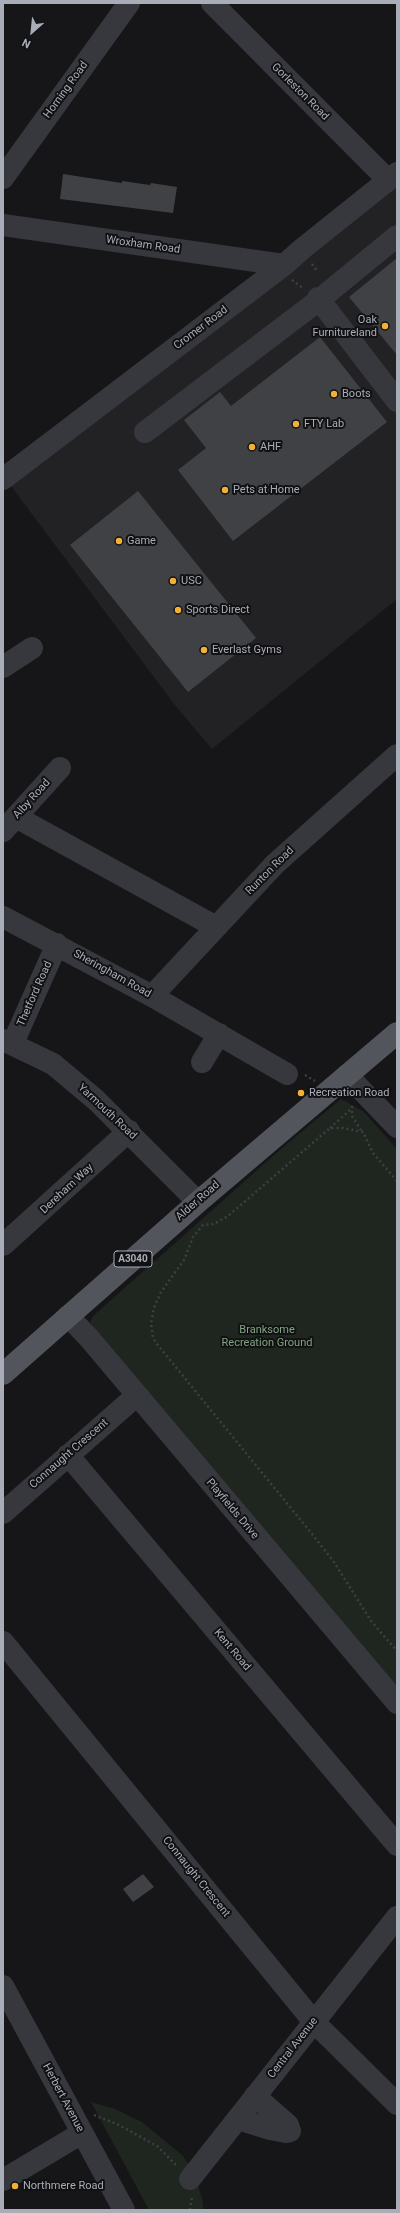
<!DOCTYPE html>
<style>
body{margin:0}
#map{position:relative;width:400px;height:2213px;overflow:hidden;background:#161618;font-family:Roboto,sans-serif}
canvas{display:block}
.frame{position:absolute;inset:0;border:4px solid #a8adb8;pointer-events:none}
.north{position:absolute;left:12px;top:12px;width:40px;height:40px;-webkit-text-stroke:3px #111113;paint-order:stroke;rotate:207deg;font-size:11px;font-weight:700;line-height:16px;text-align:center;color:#a8adb8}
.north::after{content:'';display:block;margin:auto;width:14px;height:18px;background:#a8adb8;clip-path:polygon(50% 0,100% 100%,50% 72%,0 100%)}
</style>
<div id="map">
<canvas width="400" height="2213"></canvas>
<div class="frame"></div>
<div class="north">N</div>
</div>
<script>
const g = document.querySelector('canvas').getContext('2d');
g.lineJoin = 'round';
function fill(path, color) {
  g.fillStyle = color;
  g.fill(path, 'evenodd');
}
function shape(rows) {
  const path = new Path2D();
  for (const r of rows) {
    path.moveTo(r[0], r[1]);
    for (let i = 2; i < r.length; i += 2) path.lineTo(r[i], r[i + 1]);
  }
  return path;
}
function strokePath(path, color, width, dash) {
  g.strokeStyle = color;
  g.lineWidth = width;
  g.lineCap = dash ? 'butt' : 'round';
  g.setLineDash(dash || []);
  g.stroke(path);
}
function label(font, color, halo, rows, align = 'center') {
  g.font = font + ' Roboto,sans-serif';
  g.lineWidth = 4;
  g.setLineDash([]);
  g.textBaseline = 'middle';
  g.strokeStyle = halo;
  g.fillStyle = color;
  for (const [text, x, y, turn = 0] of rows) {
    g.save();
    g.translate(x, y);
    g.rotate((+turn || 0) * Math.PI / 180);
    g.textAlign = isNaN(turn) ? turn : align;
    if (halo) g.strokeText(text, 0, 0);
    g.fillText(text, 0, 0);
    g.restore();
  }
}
const built = shape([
 [397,185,397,599,212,749,174,704,5,478]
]);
const green = shape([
 [341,1099,363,1111,397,1149,397,1694,93,1328,90,1322,93,1316,282,1148],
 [91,2102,115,2109,142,2122,182,2155,195,2173,203,2203,203,2210,149,2210]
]);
const building = shape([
 [63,174,122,183,122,181,150,185,151,183,177,187,173,213,60,199],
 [397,258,397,355,349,297],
 [320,337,387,422,233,541,178,470,206,448,184,420,220,392,231,406],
 [138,491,256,638,188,692,70,545],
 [143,1874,154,1887,133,1902,123,1889]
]);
const path = shape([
 [312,264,317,271],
 [292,280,304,289],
 [305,1075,315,1081],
 [352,1106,352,1116,362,1132],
 [330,1128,351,1109],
 [397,1181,373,1153,363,1132,343,1128,330,1128,228,1216,214,1224,203,1225,193,1237,184,1260,161,1292,154,1308,151,1324,153,1338,157,1344,312,1534,334,1562,371,1621,397,1651],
 [94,2115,117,2124,157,2146,177,2166],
 [190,2210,192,2197]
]);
const minor = shape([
 [212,3,388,180],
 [3,178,129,3],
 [3,225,284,265],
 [318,298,397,401],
 [145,432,319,300,397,236],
 [3,479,284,265,302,249,397,173],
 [3,667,32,648],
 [16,817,216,927],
 [3,831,60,768],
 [3,917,152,996,287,1074],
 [152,996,275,864,397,755],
 [3,1040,53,1064,96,1100,198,1202],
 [13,1043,57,944],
 [202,1062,219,1034],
 [347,1075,397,1127],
 [3,1245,129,1131],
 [68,1316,89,1338,397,1703],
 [68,1455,397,1845],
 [3,1513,136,1396],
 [3,1642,314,2022,397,2104],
 [3,1986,124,2210],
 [238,2119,270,2129,286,2132,290,2131,288,2125,255,2096],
 [190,2179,397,1917],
 [3,2180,82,2133]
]);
const major = shape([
 [3,1374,198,1202,397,1033]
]);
const markers = [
 [385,326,4,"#f2b134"],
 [334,394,4,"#f2b134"],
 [296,424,4,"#f2b134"],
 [252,447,4,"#f2b134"],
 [225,490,4,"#f2b134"],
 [119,541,4,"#f2b134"],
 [173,581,4,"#f2b134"],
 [178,610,4,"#f2b134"],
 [204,650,4,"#f2b134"],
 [301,1093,4,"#f2b134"],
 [15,2186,4,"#f2b134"]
];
const shields = [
 [133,1259,38]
];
const shieldNames = [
 ["A3040",133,1259]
];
const streetNames = [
 ["Horning Road",66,90,-54],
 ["Gorleston Road",300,92,45],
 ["Wroxham Road",143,245,8],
 ["Cromer Road",201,328,-37],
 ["Alby Road",32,799,-48],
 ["Runton Road",270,871,-45],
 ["Sheringham Road",112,974,29],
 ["Thetford Road",35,994,-66],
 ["Yarmouth Road",107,1112,43],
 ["Dereham Way",67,1189,-43],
 ["Alder Road",198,1201,-41],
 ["Connaught Crescent",69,1454,-41],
 ["Playfields Drive",232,1509,50],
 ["Kent Road",232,1650,50],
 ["Connaught Crescent",196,1877,51],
 ["Central Avenue",293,2048,-52],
 ["Herbert Avenue",63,2098,62]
];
const poiNames = [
 ["Oak",377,320,"right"],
 ["Furnitureland",377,333,"right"],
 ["Boots",342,394],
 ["FTY Lab",304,424],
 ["AHF",260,447],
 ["Pets at Home",233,490],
 ["Game",127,541],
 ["USC",181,581],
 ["Sports Direct",186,610],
 ["Everlast Gyms",212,650],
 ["Recreation Road",309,1093],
 ["Northmere Road",23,2186]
];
const parkNames = [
 ["Branksome",267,1330],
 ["Recreation Ground",267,1343]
];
fill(built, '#222225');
fill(green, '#1e261f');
fill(building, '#404145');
strokePath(path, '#3d3f44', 2.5, [2, 3]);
strokePath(minor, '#37383d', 22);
strokePath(major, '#53555c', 22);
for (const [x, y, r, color] of markers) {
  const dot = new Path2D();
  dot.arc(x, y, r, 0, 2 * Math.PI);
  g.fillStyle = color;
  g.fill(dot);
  strokePath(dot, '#111113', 1.5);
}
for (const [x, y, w] of shields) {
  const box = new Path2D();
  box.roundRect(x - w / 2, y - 8, w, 16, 3);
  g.fillStyle = '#111113';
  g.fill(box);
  strokePath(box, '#a8adb8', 1);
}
label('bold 10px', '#a8adb8', null, shieldNames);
label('11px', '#a8adb8', '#111113', streetNames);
label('11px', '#a8adb8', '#111113', poiNames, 'left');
label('11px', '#7fa381', '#111113', parkNames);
</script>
